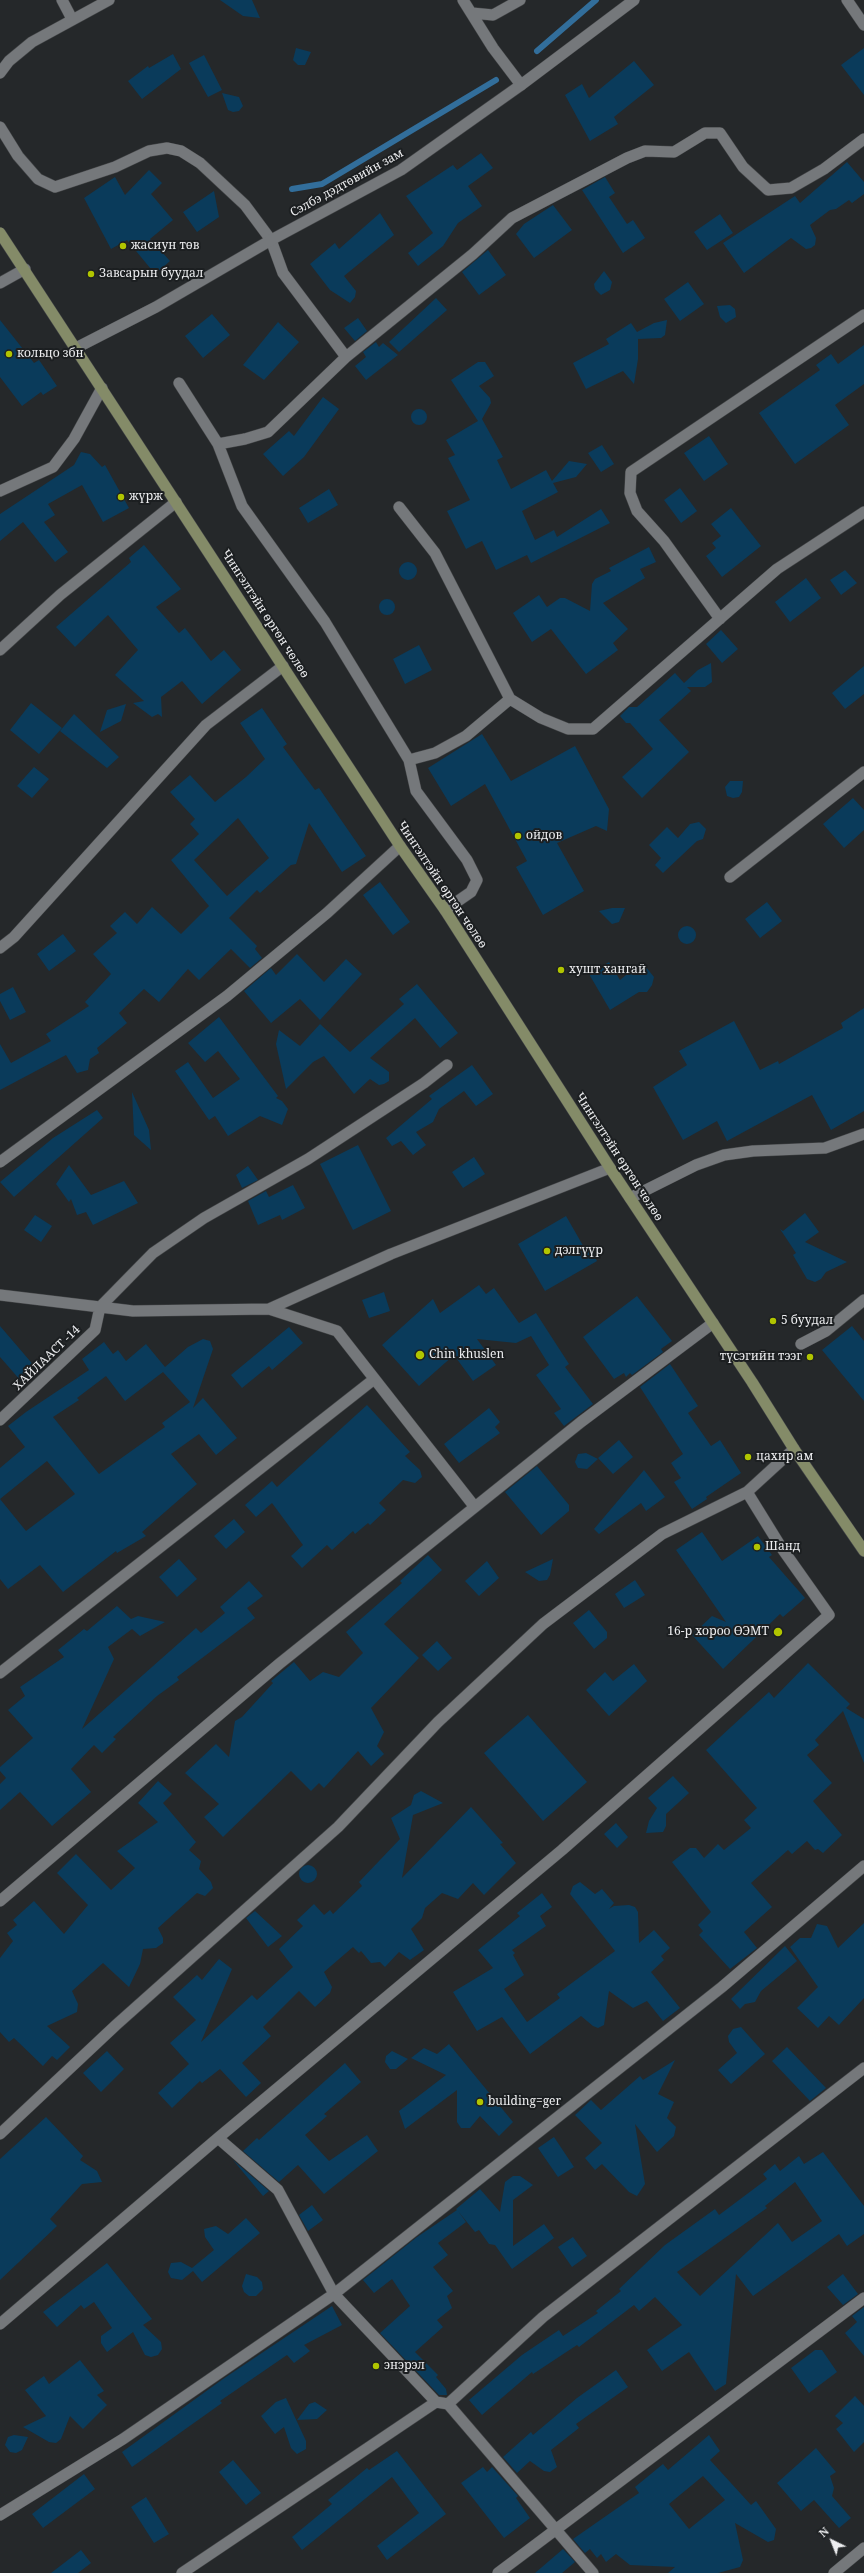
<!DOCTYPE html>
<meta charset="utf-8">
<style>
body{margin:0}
#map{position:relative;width:864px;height:2573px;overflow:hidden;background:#25282a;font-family:"Noto Serif",serif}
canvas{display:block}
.north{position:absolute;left:812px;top:2521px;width:40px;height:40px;-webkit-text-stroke:3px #1c1f21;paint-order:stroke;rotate:317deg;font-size:11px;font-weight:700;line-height:16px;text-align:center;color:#edeef0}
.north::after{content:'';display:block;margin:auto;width:14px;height:18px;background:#edeef0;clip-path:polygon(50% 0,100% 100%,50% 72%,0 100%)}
</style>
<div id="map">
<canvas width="864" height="2573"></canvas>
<div class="north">N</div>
</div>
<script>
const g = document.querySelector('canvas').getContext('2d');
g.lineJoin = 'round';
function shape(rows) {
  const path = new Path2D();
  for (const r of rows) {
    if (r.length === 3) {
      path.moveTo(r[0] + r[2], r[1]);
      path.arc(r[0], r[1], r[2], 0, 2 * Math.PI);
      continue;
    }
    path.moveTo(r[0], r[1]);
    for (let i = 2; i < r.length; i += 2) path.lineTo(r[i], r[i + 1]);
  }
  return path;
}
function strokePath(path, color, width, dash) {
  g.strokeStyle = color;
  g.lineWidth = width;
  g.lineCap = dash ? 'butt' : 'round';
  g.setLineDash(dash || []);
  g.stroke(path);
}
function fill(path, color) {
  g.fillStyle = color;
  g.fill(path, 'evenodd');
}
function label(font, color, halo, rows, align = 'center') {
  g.font = font + ' "Noto Serif",serif';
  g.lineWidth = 4;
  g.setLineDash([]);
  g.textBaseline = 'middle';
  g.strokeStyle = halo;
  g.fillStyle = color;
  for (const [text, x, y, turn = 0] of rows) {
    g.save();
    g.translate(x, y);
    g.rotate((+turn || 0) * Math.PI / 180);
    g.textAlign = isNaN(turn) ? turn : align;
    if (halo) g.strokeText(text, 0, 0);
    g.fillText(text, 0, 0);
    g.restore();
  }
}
const stream = shape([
 [537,51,596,0],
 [292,189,322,184,496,80]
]);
const building = shape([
 [220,0,252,0,260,18,243,16],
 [296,48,311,52,305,65,298,65,293,60],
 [864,48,864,95,841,65],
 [173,54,181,69,142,99,128,81,148,66,149,68],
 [204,55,222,90,208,97,189,63],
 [634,61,654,85,614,117,618,124,590,141,565,95,582,84,589,98],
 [222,93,239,97,243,106,239,111,233,112,228,110],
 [481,153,493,168,468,186,482,206,458,223,443,246,418,266,408,253,433,233,406,196,453,165,457,170],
 [847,162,864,182,864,194,852,203,849,200,836,209,830,210,810,225,816,238,815,245,811,248,806,249,791,238,744,273,723,243,795,196,800,203],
 [149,170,162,183,151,194,173,220,150,239,170,261,155,274,127,240,111,249,84,198,115,177,125,195],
 [605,177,615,193,609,197,627,224,633,220,645,238,623,253,582,190],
 [214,191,219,217,197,232,183,212],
 [553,205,572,230,534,258,516,234,524,224],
 [380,213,394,235,344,276,356,291,355,297,350,303,330,290,310,264,335,243,339,249],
 [720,214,733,233,707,250,694,232],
 [488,250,506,275,479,295,462,272],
 [604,271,612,282,610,290,601,295,595,289,594,284],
 [688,282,704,304,680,321,664,299],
 [436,298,447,310,399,352,389,342],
 [730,305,735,309,736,317,726,323,720,317,717,306],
 [212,314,230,335,203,358,185,336],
 [358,318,367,331,355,341,344,328],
 [0,320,34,363,39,360,57,386,43,395,41,392,22,406,0,377],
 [667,320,665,335,661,338,638,339,638,359,634,384,623,371,586,389,573,363,609,344,606,339,631,323,637,332,654,323],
 [278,322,299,342,264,380,243,365],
 [376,342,379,347,383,343,398,355,366,380,355,366,366,357,363,352],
 [864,345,864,384,835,405,849,425,795,464,759,413,820,370,816,365,831,354,838,364],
 [478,362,485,362,494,376,479,386,490,398,491,403,482,419,503,457,497,460,511,489,546,470,552,481,569,461,587,464,576,477,553,483,558,492,522,511,535,540,554,530,557,537,601,509,610,523,531,563,527,555,496,570,482,541,466,549,447,511,470,500,448,458,455,455,446,440,478,421,451,380],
 [323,397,339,409,304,457,283,476,263,454,289,431,294,436],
 [419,417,8],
 [709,436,728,464,704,481,684,453],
 [602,445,614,464,601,472,588,453],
 [81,452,90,454,102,467,105,465,129,508,103,522,82,485,48,504,55,515,44,522,68,552,55,562,23,522,0,541,0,514,74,465],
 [680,488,697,511,681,523,664,500],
 [329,489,338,505,308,523,299,508],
 [731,508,761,546,722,577,706,556,716,548,712,543,721,536,711,524],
 [144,545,181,589,156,607,179,633,185,628,211,661,224,650,241,670,202,704,182,681,161,697,162,717,158,714,152,717,133,703,144,701,115,675,138,650,108,615,75,647,56,627,131,562,129,558],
 [649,547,656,562,640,569,645,578,603,603,628,629,613,643,618,650,586,674,551,629,532,642,513,613,539,595,547,607,560,598,565,598,590,611,592,584,595,579,611,571,609,568],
 [408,571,9],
 [845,570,857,583,841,595,830,580],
 [806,578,821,598,790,622,775,602],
 [387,607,8],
 [721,630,738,649,722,663,706,644],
 [419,645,432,670,405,684,393,659],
 [711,663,712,682,705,687,687,687,691,691,659,720,689,752,642,798,622,777,653,749,630,723,626,723,620,716,629,707,637,707,675,673,684,683,698,670],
 [864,666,864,694,845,709,832,693],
 [31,703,62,728,39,754,10,730],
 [126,704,121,721,100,732,107,710],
 [262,708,287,744,283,747,315,790,319,788,366,856,342,872,309,823,296,864,291,865,260,893,257,890,229,918,257,946,255,949,262,958,250,968,231,949,199,980,188,969,159,1002,144,989,119,1013,127,1023,97,1048,99,1053,90,1059,88,1070,77,1073,66,1055,0,1090,0,1044,11,1063,51,1041,46,1034,89,1006,85,1002,111,974,93,954,117,933,110,926,125,912,137,924,152,907,181,934,209,906,171,860,199,834,190,824,195,819,170,792,190,775,215,802,246,777,265,759,240,723],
 [238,818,269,858,227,896,194,860],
 [74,714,119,757,107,768,60,731],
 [482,734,511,781,575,746,609,809,607,831,596,826,557,843,584,891,543,915,516,867,527,861,485,784,451,806,428,768],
 [34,767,49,779,32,798,17,786],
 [730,781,743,781,742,792,739,797,733,798,727,796,725,787],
 [853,798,864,810,864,830,844,848,823,824],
 [699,822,706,829,703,839,697,841,663,873,655,865,661,858,649,845,667,827,678,838,690,824],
 [380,882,410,922,393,935,363,895],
 [767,902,782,921,760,938,745,919],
 [612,908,625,908,619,922,612,924,599,911],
 [687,935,9],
 [63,934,76,951,49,971,37,954],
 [297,954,324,982,346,959,362,974,320,1020,300,999,271,1023,244,991,271,968,276,975],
 [609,962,620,980,637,966,645,966,654,977,652,985,647,992,639,992,610,1010,589,974],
 [417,984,458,1033,440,1048,415,1018,370,1058,389,1072,389,1081,384,1084,379,1085,370,1079,354,1094,324,1056,313,1062,286,1089,276,1044,279,1030,300,1046,320,1024,350,1052,404,1004,399,999],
 [13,987,26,1012,10,1020,0,1001,0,994],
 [864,1008,864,1111,831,1130,812,1095,727,1141,717,1121,683,1140,653,1087,687,1065,679,1051,734,1021,760,1070,778,1061,779,1064,843,1028,841,1023],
 [219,1017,278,1096,276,1098,282,1101,288,1109,282,1125,260,1116,228,1136,215,1116,209,1120,175,1071,188,1062,213,1098,240,1079,218,1051,205,1062,188,1043],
 [472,1065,493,1094,476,1106,464,1091,439,1109,433,1122,416,1132,426,1145,413,1155,401,1141,392,1146,386,1138,432,1099,429,1096],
 [132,1092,149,1130,151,1150,134,1135],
 [97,1110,103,1118,14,1197,0,1182,53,1138],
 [358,1145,391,1211,353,1230,320,1164],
 [474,1157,485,1174,463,1188,452,1172],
 [69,1165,91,1195,124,1181,138,1203,93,1225,86,1212,77,1215,71,1199,69,1202,56,1184],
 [248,1166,258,1180,242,1188,236,1175],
 [293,1185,305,1208,282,1220,280,1215,258,1225,248,1201,266,1191,269,1197],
 [805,1213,819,1232,805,1242,847,1262,826,1272,821,1279,815,1282,807,1279,793,1255,796,1253,780,1229,783,1231],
 [35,1215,52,1226,41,1242,24,1230],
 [566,1216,585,1249,589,1246,597,1261,545,1291,518,1244],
 [479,1285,486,1294,494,1288,519,1323,536,1313,569,1364,565,1367,593,1404,564,1426,554,1413,561,1409,536,1375,549,1365,531,1336,516,1343,477,1339,496,1365,473,1381,454,1355,419,1386,382,1345,433,1299,440,1313],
 [384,1292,390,1311,369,1318,362,1300],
 [637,1296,672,1341,661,1349,663,1352,632,1375,630,1373,626,1377,624,1373,614,1379,583,1337],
 [0,1326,36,1368,21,1381,0,1357],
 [852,1326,864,1341,864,1401,822,1350],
 [289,1327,303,1343,272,1370,269,1366,242,1388,231,1375],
 [203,1339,210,1341,213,1349,193,1408,203,1398,237,1438,216,1455,199,1434,171,1454,197,1484,142,1532,146,1536,117,1553,116,1551,63,1592,40,1565,8,1589,0,1579,0,1499,26,1531,75,1494,47,1461,0,1499,0,1468,25,1447,8,1426,26,1412,89,1370,82,1359,104,1342,113,1354,118,1350,126,1361,146,1344,165,1367,188,1347],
 [163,1372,190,1402,162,1423,165,1427,99,1474,53,1417,79,1400,77,1398,106,1376,125,1401],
 [670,1364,698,1406,688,1413,711,1446,720,1440,741,1473,706,1497,707,1499,692,1509,674,1482,681,1478,671,1463,683,1454,640,1387],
 [367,1405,410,1452,405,1456,420,1470,422,1477,415,1483,403,1480,379,1503,386,1510,370,1525,368,1523,355,1534,353,1531,332,1550,327,1545,302,1568,291,1556,303,1545,272,1503,256,1517,245,1505,272,1481,277,1487],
 [489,1408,500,1422,495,1427,500,1433,459,1463,444,1444],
 [619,1440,633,1457,613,1474,598,1458],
 [586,1453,598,1459,587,1469,578,1468,575,1462,578,1454],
 [537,1466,569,1505,569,1511,541,1535,505,1492],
 [644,1470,665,1497,646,1511,641,1503,599,1534,594,1529],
 [234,1519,245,1532,226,1549,214,1536],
 [702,1532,722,1561,758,1536,772,1555,769,1557,805,1598,783,1617,780,1614,723,1669,692,1635,712,1616,726,1622,676,1550],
 [428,1555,442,1570,384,1624,419,1658,371,1708,384,1732,377,1746,384,1754,371,1766,358,1751,324,1788,319,1783,311,1791,291,1771,223,1837,204,1817,219,1804,185,1773,216,1744,229,1757,235,1721,242,1717,273,1683,271,1681,294,1662,310,1681,323,1672,339,1677,363,1653,346,1632,402,1583,400,1581],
 [179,1559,197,1579,177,1597,159,1577],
 [553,1559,550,1575,547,1580,539,1581,525,1572],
 [487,1561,499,1578,479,1596,465,1581],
 [635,1580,645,1595,624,1608,615,1594],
 [249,1581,263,1596,247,1608,255,1618,177,1677,179,1680,157,1696,113,1737,116,1739,102,1753,94,1745,71,1769,91,1792,52,1826,20,1792,0,1810,0,1784,6,1778,0,1771,0,1767,33,1738,8,1710,25,1696,20,1687,64,1657,58,1650,84,1629,87,1631,117,1606,131,1619,138,1616,165,1622,140,1636,132,1629,108,1647,114,1659,82,1729,196,1628,201,1633,225,1613,220,1607],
 [589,1610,607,1632,607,1638,594,1649,573,1623],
 [437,1641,452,1658,438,1671,422,1655],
 [808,1663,850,1704,846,1708,864,1719,864,1763,843,1711,815,1740,819,1745,807,1755,832,1783,813,1801,842,1835,823,1853,818,1849,815,1850,807,1841,792,1854,788,1850,751,1883,772,1907,744,1932,757,1948,730,1969,699,1935,703,1931,698,1925,711,1912,672,1862,690,1848,696,1848,704,1858,718,1844,724,1850,751,1828,744,1820,757,1808,706,1750,769,1692,774,1698],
 [634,1664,647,1681,609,1716,586,1690,605,1672,613,1681],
 [528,1715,587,1782,543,1821,484,1753],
 [673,1776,689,1793,666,1814,666,1826,663,1832,646,1833,649,1821,657,1808,648,1798],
 [158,1781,172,1794,163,1803,196,1842,189,1850,201,1861,199,1869,211,1882,213,1888,205,1896,197,1893,158,1928,163,1938,163,1943,156,1948,143,1949,140,1964,129,1987,103,1963,72,1991,78,2004,77,2012,47,2026,70,2047,57,2060,52,2056,43,2066,14,2038,9,2042,0,2032,0,1958,13,1941,7,1933,17,1925,13,1920,34,1901,64,1934,88,1905,57,1873,76,1854,111,1890,135,1868,117,1851,158,1822,138,1803],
 [421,1791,443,1803,413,1815,402,1878,471,1807,503,1843,500,1844,516,1863,484,1895,473,1883,458,1899,442,1893,425,1908,422,1918,411,1929,424,1950,410,1960,399,1952,385,1967,380,1962,371,1963,361,1951,359,1953,353,1947,324,1972,332,1987,330,1993,315,2007,299,1991,263,2027,271,2036,242,2063,261,2083,246,2097,220,2069,202,2083,200,2081,172,2108,158,2093,189,2064,170,2043,196,2020,173,1997,197,1975,202,1980,219,1959,232,1969,201,2042,252,1995,257,2000,293,1967,279,1949,303,1926,297,1920,314,1904,324,1915,330,1910,333,1914,362,1886,359,1882,400,1839,391,1818,411,1805,414,1795],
 [616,1823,628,1837,617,1848,604,1834],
 [308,1874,9],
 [580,1882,595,1894,602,1889,614,1903,609,1909,614,1906,629,1905,635,1907,638,1912,639,1943,654,1930,670,1948,661,1956,664,1960,651,1972,680,2008,663,2021,647,2001,633,2008,609,1991,604,2025,598,2028,593,2026,581,2016,530,2054,502,2017,477,2031,453,1992,493,1968,478,1950,520,1916,517,1913,542,1893,552,1907,540,1916,546,1926,512,1950,515,1953,513,1955,524,1975,504,1989,527,2022,560,1998,557,1994,615,1951,570,1894,573,1886],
 [255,1911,282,1936,268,1947,246,1918],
 [864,1923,864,1998,839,2025,829,2016,818,2028,797,2008,818,1987,790,1947,800,1938,811,1938,817,1924,827,1926,838,1948],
 [785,1946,797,1961,761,1991,755,2002,745,2004,740,2009,731,1999],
 [741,2027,765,2054,731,2084,718,2070,737,2053,729,2042,728,2036,733,2029],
 [449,2044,513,2122,499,2136,480,2116,470,2128,461,2128,457,2122,457,2090,405,2129,399,2111,446,2075,411,2058,424,2048,437,2054],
 [787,2047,826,2088,810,2101,772,2061],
 [107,2051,124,2069,101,2092,83,2073],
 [392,2051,408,2059,396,2069,390,2069,385,2062,386,2056],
 [675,2060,658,2094,674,2102,667,2118,676,2127,674,2136,657,2152,635,2124,645,2184,637,2196,629,2192,602,2164,595,2170,585,2158,602,2143,575,2115,591,2100,601,2110,640,2076,643,2080],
 [345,2063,361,2082,324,2114,327,2116,305,2135,329,2161,367,2135,378,2151,324,2194,298,2165,279,2182,243,2151,257,2138,259,2140],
 [46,2117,83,2156,80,2160,97,2171,102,2182,82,2184,50,2219,57,2226,0,2280,0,2159],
 [554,2137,574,2167,558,2177,538,2148],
 [823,2152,864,2206,864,2234,847,2246,839,2234,753,2296,736,2274,726,2384,715,2391,689,2352,662,2371,647,2350,682,2325,655,2297,639,2311,634,2305,579,2347,577,2345,533,2374,532,2372,482,2415,469,2400,522,2355,559,2330,563,2336,598,2313,596,2311,621,2291,619,2289,665,2245,715,2209,719,2215,767,2179,763,2174,775,2164,780,2171,799,2156,804,2164],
 [795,2182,822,2221,792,2242,778,2223,700,2296,677,2272,767,2208,765,2206],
 [233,2160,269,2191,263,2196],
 [513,2176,520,2176,533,2185,513,2200,513,2246,544,2224,554,2238,512,2269,495,2245,489,2244,479,2230,475,2232,458,2211,466,2222,438,2243,448,2255,433,2267,453,2291,447,2296,452,2308,437,2320,443,2327,415,2352,438,2375,436,2377,446,2389,447,2395,439,2395,380,2333,410,2306,392,2279,374,2293,363,2280,417,2237,457,2210,456,2209,480,2189,500,2212,505,2182],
 [312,2205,323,2220,308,2231,299,2215],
 [246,2218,260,2233,202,2282,193,2271,182,2280,171,2278,168,2272,171,2263,181,2262,192,2268,214,2250,205,2237,204,2229,216,2226,228,2234],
 [573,2237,587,2256,572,2267,558,2247],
 [107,2263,152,2319,143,2325,161,2342,162,2349,158,2355,151,2357,145,2355,133,2332,107,2352,101,2343,101,2336,112,2328,94,2302,84,2309,81,2305,57,2327,43,2312],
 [246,2274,257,2277,262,2282,263,2289,256,2296,249,2296,244,2292,242,2286],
 [843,2274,858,2294,843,2305,827,2287],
 [332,2306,342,2325,304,2345,310,2351,294,2363,287,2355,220,2401,222,2403,132,2467,122,2452,223,2379],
 [864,2307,864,2356,845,2333,857,2322,852,2316],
 [815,2350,822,2350,837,2372,809,2393,791,2368],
 [80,2360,104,2391,97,2395,107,2405,83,2429,70,2416,61,2439,56,2443,49,2442,23,2427,46,2416,25,2390,44,2376,49,2384],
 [616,2370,628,2387,576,2424,579,2428,551,2450,557,2467,550,2472,544,2471,530,2461,517,2473,503,2457,531,2432,533,2435,577,2398],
 [855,2396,864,2406,864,2442,854,2452,836,2429,843,2423,835,2416],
 [286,2398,306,2441,306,2449,297,2454,291,2448,284,2427,275,2434,261,2416,276,2402],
 [315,2402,327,2410,317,2419,297,2420,309,2404],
 [14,2435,28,2437,22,2450,16,2453,10,2452,5,2445,8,2437],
 [709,2435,720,2451,710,2460,751,2505,756,2501,776,2529,774,2540,768,2542,735,2523,743,2560,740,2567,718,2573,668,2573,675,2567,630,2565,616,2554,606,2562,601,2554,597,2558,590,2549,585,2553,573,2539,639,2493,635,2487,663,2464,668,2470],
 [703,2476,725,2500,689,2529,669,2504],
 [816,2448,836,2472,830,2476,834,2488,832,2496,851,2518,839,2528,814,2500,801,2511,777,2483],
 [397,2451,446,2514,387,2560,377,2546,419,2513,392,2477,302,2550,292,2537,332,2504,328,2500,367,2468,369,2470],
 [233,2460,261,2493,246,2505,219,2472],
 [483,2467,487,2472,492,2467,518,2496,516,2498,530,2518,504,2538,461,2483],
 [84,2474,95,2489,43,2528,32,2514],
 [146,2497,169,2534,154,2543,131,2507],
 [563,2549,575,2562,562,2573,535,2573],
 [81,2550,91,2563,78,2573,51,2573]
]);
const service = shape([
 [463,0,493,48,521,85],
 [472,13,493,15,520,0]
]);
const minor = shape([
 [62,0,72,19],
 [847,0,864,25],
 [0,73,9,61,32,42,109,0],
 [0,127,18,156,38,179,55,187,115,167,149,151,167,148,181,151,200,163,245,205,271,240,283,273,346,357],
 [0,283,25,269],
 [179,383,218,444,242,506,325,622,409,760,416,791,467,860,477,880,471,892,445,910],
 [218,444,245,439,268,432,346,357,473,254,512,218,627,158,645,151,674,152,705,133,720,133,743,167,768,190,791,188,824,169,864,139],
 [0,491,53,467,74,439,102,388],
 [399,507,435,553,510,699],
 [720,619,664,541,637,511,630,493,631,472,864,315],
 [0,650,60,595,176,502],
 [409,760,435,753,466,736,510,699,541,718,568,729,593,729,777,569,864,512],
 [730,877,864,772],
 [0,948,14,937,206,725,283,666],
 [0,1162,227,996,327,913,400,846],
 [630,1198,696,1165,724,1155,753,1151,825,1148,864,1134],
 [0,1295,133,1311,269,1309,337,1331,474,1506],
 [100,1307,153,1253,204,1218,308,1159,424,1083,447,1065],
 [269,1309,391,1254,610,1168],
 [801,1344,826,1331,864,1300],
 [0,1420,95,1330,100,1307],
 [0,1673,373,1380],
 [0,1901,279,1664,581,1422,713,1323],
 [0,2134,116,2025,338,1827,438,1722,543,1624,662,1534,747,1492],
 [218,2138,278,2190,334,2294,436,2402,448,2404,543,2317,864,2068],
 [0,2324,218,2138,562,1850,829,1615,781,1547,747,1492,794,1449],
 [448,2404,593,2573],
 [0,2515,123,2439,334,2294,722,1987,864,1866],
 [182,2573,436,2402],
 [498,2573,864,2298],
 [834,2573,864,2548]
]);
const tertiary = shape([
 [76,348,156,307,271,240,401,170,521,85,634,0]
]);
const secondary = shape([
 [0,233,400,846,445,910,610,1168,752,1382,794,1449,864,1551]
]);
const markers = [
 [123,246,4,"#b1c500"],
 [91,274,4,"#b1c500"],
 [9,354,4,"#b1c500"],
 [121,497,4,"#b1c500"],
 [518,836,4,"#b1c500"],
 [561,970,4,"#b1c500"],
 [547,1251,4,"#b1c500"],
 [773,1321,4,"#b1c500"],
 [420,1355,5,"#b1c500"],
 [810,1357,4,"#b1c500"],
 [748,1457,4,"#b1c500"],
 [757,1547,4,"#b1c500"],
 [778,1632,5,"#b1c500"],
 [480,2102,4,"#b1c500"],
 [376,2366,4,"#b1c500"]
];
const streetNames = [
 ["Сэлбэ дэдтөвийн зам",347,183,-29],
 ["Чингэлтэйн өргөн чөлөө",265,614,57],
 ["Чингэлтэйн өргөн чөлөө",442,885,56],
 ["Чингэлтэйн өргөн чөлөө",619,1157,57],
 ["ХАЙЛААСТ -14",47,1358,-44]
];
const poiNames = [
 ["жасиун төв",131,246],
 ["Завсарын буудал",99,274],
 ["кольцо збн",17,354],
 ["жүрж",129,497],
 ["ойдов",526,836],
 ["хушт хангай",569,970],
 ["дэлгүүр",555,1251],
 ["5 буудал",781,1321],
 ["Chin khuslen",429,1355],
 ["түсэгийн тээг",802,1357,"right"],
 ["цахир ам",756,1457],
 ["Шанд",765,1547],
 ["16-р хороо ӨЭМТ",769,1632,"right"],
 ["building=ger",488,2102],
 ["энэрэл",384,2366]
];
strokePath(stream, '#326e9b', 6);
fill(building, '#0a3b5b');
strokePath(service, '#444648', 12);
strokePath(minor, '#444648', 12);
strokePath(tertiary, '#444648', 12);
strokePath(secondary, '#444648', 12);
strokePath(service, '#75787b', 11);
strokePath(minor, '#75787b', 11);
strokePath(tertiary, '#75787b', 11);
strokePath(secondary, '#848b68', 11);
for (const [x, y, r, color] of markers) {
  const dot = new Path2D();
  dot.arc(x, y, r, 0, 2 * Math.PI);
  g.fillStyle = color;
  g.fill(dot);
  strokePath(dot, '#1c1f21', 1.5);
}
label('12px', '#edeef0', '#1c1f21', streetNames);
label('12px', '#edeef0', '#1c1f21', poiNames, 'left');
</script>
